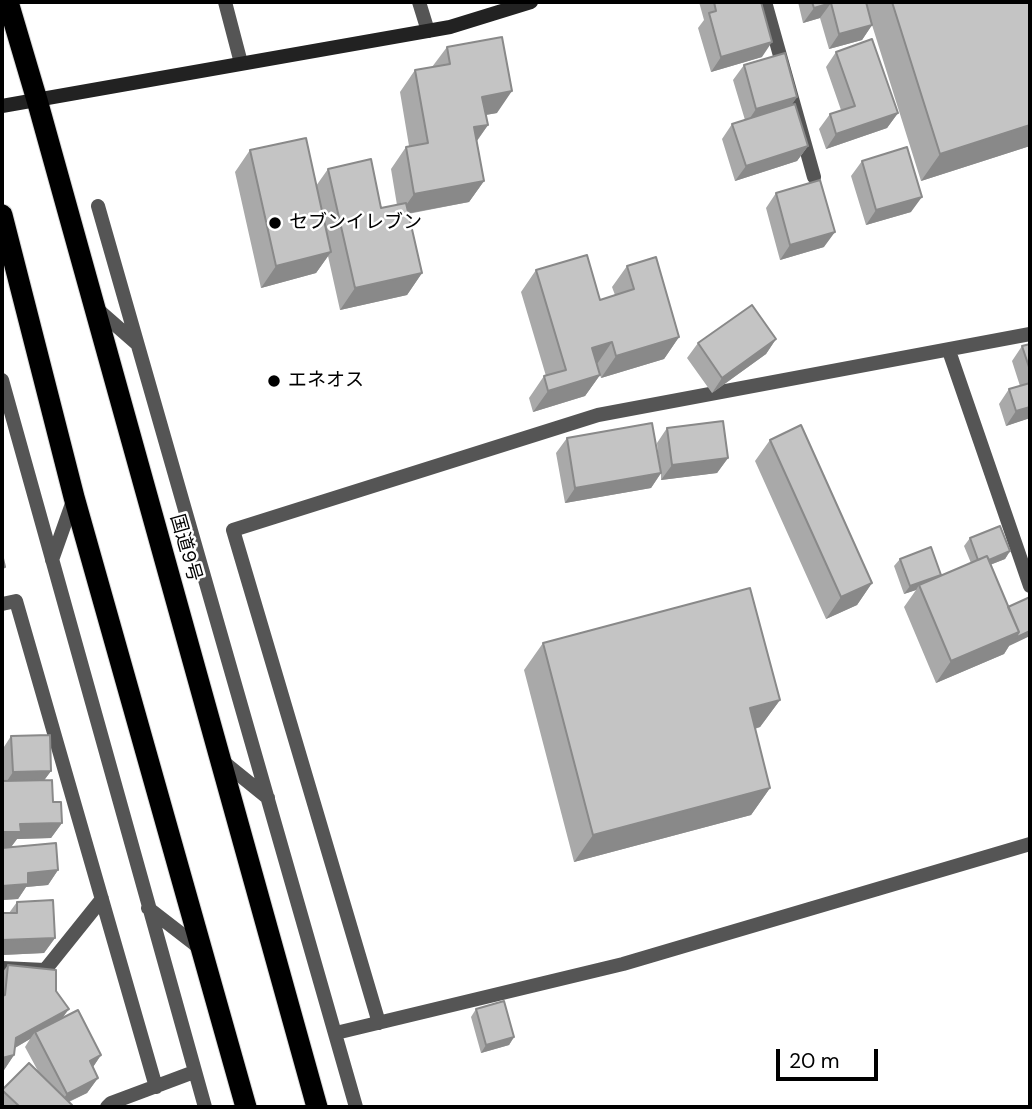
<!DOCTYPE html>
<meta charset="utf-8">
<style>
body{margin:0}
#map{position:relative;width:1032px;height:1109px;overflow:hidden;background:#fff;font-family:"DM Sans",sans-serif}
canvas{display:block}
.frame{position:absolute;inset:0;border:4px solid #000;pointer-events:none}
.scale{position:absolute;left:776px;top:1049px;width:102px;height:32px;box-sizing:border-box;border:4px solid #000;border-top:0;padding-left:9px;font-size:21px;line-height:24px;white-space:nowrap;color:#000;-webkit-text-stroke:5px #fff;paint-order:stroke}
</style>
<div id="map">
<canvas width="1032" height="1109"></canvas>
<div class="frame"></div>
<div class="scale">20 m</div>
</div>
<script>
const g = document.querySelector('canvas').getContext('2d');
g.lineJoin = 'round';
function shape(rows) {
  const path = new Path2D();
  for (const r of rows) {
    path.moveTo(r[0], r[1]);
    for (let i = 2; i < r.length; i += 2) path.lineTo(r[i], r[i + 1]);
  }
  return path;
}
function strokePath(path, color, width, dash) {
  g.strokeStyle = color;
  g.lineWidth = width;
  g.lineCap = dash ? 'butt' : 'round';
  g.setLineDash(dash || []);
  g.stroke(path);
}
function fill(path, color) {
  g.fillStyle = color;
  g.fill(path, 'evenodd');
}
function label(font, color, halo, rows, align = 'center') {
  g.font = font + ' "DM Sans","Noto Sans JP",sans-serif';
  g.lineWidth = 5;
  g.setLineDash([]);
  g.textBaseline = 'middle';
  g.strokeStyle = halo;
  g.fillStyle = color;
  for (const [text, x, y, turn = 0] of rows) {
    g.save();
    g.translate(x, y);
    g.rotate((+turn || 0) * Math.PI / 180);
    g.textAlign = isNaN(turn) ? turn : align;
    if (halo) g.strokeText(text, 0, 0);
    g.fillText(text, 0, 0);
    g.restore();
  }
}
const street = shape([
 [225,2,241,63],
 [419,2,428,31],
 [765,2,814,177],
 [98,206,356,1107],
 [96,308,136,343],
 [949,351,1030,586],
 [2,380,205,1107],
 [52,560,74,498],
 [2,604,16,601,156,1087],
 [221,760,268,798],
 [148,908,201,949],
 [2,968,45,970,102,899],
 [379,1023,233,530,598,415,1030,334],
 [336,1033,623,964,1030,844],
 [107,1107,111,1103,194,1072]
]);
const secondary = shape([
 [2,106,450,27,531,2]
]);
const highway = shape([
 [8,2,37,100,317,1107],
 [2,215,74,497,246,1107]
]);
const wall = shape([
 [699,2,761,2,762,57,711,72,698,28,704,20],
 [798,2,1030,2,1030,146,921,181,872,25,862,40,829,49,820,18,803,23],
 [447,47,497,113,486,115,488,125,477,141,484,181,469,202,408,214,422,273,407,295,340,310,328,256,316,273,261,288,235,172,250,150,316,186,328,169,381,208,397,205,391,169,406,147,409,146,400,92,415,70,432,67],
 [836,52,898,113,887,128,826,149,819,129,830,114,841,110,826,67],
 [744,65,797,97,791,105,808,146,797,161,735,181,722,139,732,124,745,120,733,80],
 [862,161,911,212,866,225,851,176],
 [776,193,824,247,780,260,766,208],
 [627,266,679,337,664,359,601,378,597,364,600,375,585,396,533,412,529,398,544,376,546,376,521,292,536,270,600,300,615,295,612,287],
 [776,339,766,354,712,393,687,358,698,343],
 [1030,344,1030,418,1006,426,999,404,1009,389,1020,386,1012,361,1022,346],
 [667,428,728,458,717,473,661,480,661,473,651,488,565,503,556,453,567,438,659,463,657,443],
 [770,440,872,583,857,605,826,619,755,461],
 [970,538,1010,551,1005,559,990,565,1009,646,1004,654,936,683,904,607,916,590,904,594,894,566,900,559,940,576,971,563,964,546],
 [543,643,780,700,760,727,755,729,770,788,751,815,574,862,524,670],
 [50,735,51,771,44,780,52,780,53,802,61,802,62,823,51,838,17,839,11,847,56,843,58,870,48,885,26,887,18,899,2,900,2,848,8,847,2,847,2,750,11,736],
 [17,902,55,938,44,953,2,955,2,913,9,913],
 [8,965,56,991,63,1018,101,1055,93,1067,98,1078,87,1093,69,1102,71,1107,2,1107,2,1091,29,1063,38,1071,25,1047,30,1039,15,1048,14,1055,4,1070,2,1070,2,973],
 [476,1009,514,1037,509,1045,481,1053,471,1017]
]);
const shadedWall = shape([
 [831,3,820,18,803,23,814,8],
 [872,25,862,40,829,49,839,34],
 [772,42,762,57,711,72,721,57],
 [512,91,497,113,467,118,482,97],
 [797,97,787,112,746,124,756,109],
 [898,113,887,128,826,149,836,134],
 [488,125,473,146,474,127],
 [1030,125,1030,146,921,181,940,154],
 [808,146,797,161,735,181,746,166],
 [484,181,469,202,399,215,414,194],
 [922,197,911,212,866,225,876,210],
 [835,232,824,247,780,260,790,245],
 [331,252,316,273,261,288,276,266],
 [422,273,407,295,340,310,355,288],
 [679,337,664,359,601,378,616,356],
 [776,339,766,354,712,393,722,378],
 [612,342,597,364,592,348],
 [600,375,585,396,533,412,548,391],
 [1030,407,1030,418,1006,426,1016,411],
 [728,458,717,473,661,480,672,465],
 [661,473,651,488,565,503,575,488],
 [1010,551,1005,559,974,571,980,563],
 [941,575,920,588,919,585,916,590,904,594,910,586],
 [872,583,857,605,826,619,841,597],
 [1030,631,1030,636,1009,646,1004,654,936,683,951,661,1019,632],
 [780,700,760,727,730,735,750,708],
 [51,771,40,786,3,787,13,772],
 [770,788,751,815,574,862,593,835],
 [62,823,51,838,17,839,11,847,2,847,2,832,20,824],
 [58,870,48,885,26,887,18,899,2,900,2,886,28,873],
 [55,938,44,953,2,955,2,940],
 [69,1009,58,1024,35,1032,30,1039,6,1053,16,1038],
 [514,1037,509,1045,481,1053,486,1045],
 [14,1055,4,1070,2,1070,2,1058],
 [101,1055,91,1070,90,1061],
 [98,1078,87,1093,57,1107,67,1094]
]);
const building = shape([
 [714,2,761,2,772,42,721,57,709,13,716,11,714,2],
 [812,2,866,2,872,25,839,34,831,3,814,8,812,2],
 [892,2,1030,2,1030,125,940,154,892,2],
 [502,37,512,91,482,97,488,125,474,127,484,181,414,194,406,147,428,143,415,70,450,64,447,47,502,37],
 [872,39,898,113,836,134,830,114,855,106,836,52,872,39],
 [785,53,797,97,756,109,744,65,785,53],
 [795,104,808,146,746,166,732,124,795,104],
 [306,138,331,252,276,266,250,150,306,138],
 [907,147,922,197,876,210,862,161,907,147],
 [371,159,381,208,406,203,422,273,355,288,328,169,371,159],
 [820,180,835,232,790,245,776,193,820,180],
 [587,255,600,300,634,289,627,266,656,257,679,337,616,356,612,342,592,348,600,375,548,391,544,376,566,370,536,270,587,255],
 [752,305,776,339,722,378,698,343,752,305],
 [1030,344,1030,370,1022,346,1030,344],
 [1030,383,1030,407,1016,411,1009,389,1030,383],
 [723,421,728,458,672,465,667,428,723,421],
 [652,423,661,473,575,488,567,438,652,423],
 [801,425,872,583,841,597,770,440,801,425],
 [1000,526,1010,551,989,560,987,556,978,560,970,538,1000,526],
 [931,547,941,575,910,586,900,559,931,547],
 [2,554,5,567,2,568,2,554],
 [987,556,1019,632,951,661,919,585,987,556],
 [750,588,780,700,750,708,770,788,593,835,543,643,750,588],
 [1030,597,1030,631,1015,638,1019,632,1008,607,1030,597],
 [50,735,51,771,13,772,11,736,50,735],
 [52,780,53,802,61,802,62,823,20,824,21,832,2,832,2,781,52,780],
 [56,843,58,870,28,873,28,884,2,886,2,848,56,843],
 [53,900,55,938,2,940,2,913,17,913,17,902,53,900],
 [8,965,56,970,56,991,69,1009,16,1038,14,1055,2,1058,2,996,5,995,8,965],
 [504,1001,514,1037,486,1045,476,1009,504,1001],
 [78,1010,101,1055,90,1061,98,1078,67,1094,35,1032,78,1010],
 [29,1063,72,1105,70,1107,20,1107,2,1090,29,1063]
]);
const markers = [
 [275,223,7,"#000"],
 [274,381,7,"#000"]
];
const poiNames = [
 ["セブンイレブン",289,223],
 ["エネオス",288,381]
];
const streetNames = [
 ["国道9号",185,548,74]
];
strokePath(highway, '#dbdbdb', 23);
strokePath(street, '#555', 14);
strokePath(secondary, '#222', 14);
strokePath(highway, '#000', 21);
fill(wall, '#a9a9a9');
fill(shadedWall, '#898989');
fill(building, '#c4c4c4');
strokePath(building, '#898989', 2);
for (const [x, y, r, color] of markers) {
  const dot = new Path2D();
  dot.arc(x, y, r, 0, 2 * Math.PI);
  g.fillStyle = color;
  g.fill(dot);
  strokePath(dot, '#fff', 2.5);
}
label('19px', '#000', '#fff', poiNames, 'left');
label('19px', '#000', '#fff', streetNames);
</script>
